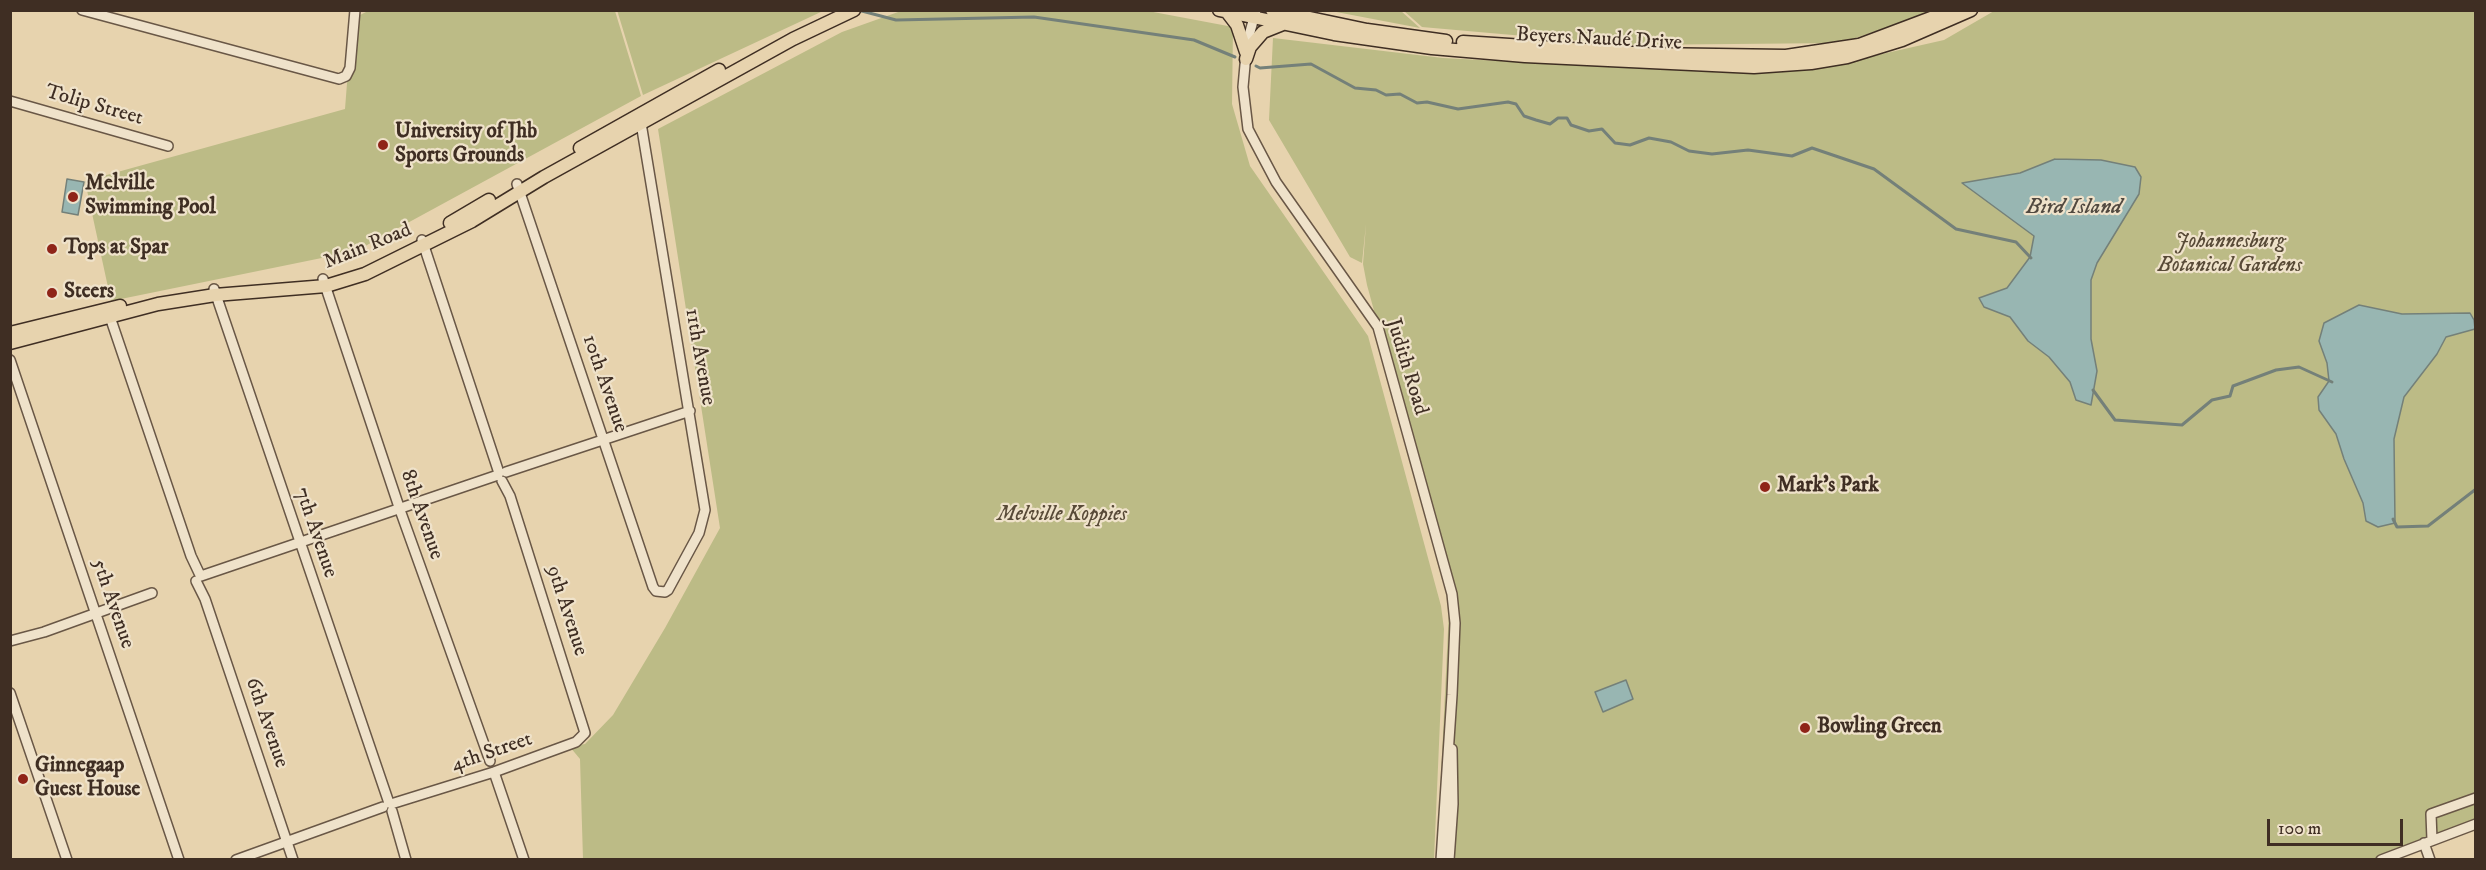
<!DOCTYPE html>
<meta charset="utf-8">
<style>
body{margin:0}
#map{position:relative;width:2486px;height:870px;overflow:hidden;background:#e7d3ae;font-family:"IM FELL DW Pica",serif}
canvas{display:block}
.frame{position:absolute;inset:0;border:12px solid #3f2e23;pointer-events:none}
.scale{position:absolute;left:2267px;top:819px;width:136px;height:27px;box-sizing:border-box;border:3px solid #3f2e23;border-top:0;padding-left:8px;font-size:18px;line-height:21px;white-space:nowrap;color:#3f2e23;-webkit-text-stroke:4px #efe2ca;paint-order:stroke}
</style>
<div id="map">
<canvas width="2486" height="870"></canvas>
<div class="frame"></div>
<div class="scale">100 m</div>
</div>
<script>
const g = document.querySelector('canvas').getContext('2d');
g.lineJoin = 'round';
function fill(path, color) {
  g.fillStyle = color;
  g.fill(path, 'evenodd');
}
function shape(rows) {
  const path = new Path2D();
  for (const r of rows) {
    path.moveTo(r[0], r[1]);
    for (let i = 2; i < r.length; i += 2) path.lineTo(r[i], r[i + 1]);
  }
  return path;
}
function strokePath(path, color, width, dash) {
  g.strokeStyle = color;
  g.lineWidth = width;
  g.lineCap = dash ? 'butt' : 'round';
  g.setLineDash(dash || []);
  g.stroke(path);
}
function label(font, color, halo, rows, align = 'center') {
  g.font = font + ' "IM FELL DW Pica",serif';
  g.lineWidth = 4.5;
  g.setLineDash([]);
  g.textBaseline = 'middle';
  g.strokeStyle = halo;
  g.fillStyle = color;
  for (const [text, x, y, turn = 0] of rows) {
    g.save();
    g.translate(x, y);
    g.rotate((+turn || 0) * Math.PI / 180);
    g.textAlign = isNaN(turn) ? turn : align;
    if (halo) g.strokeText(text, 0, 0);
    g.fillText(text, 0, 0);
    g.restore();
  }
}
const green = shape([
 [617,10,823,10,823,11,643,95],
 [368,11,615,11,641,96,356,251,111,301,85,181,345,109,352,19],
 [901,11,1148,11,1233,27,1232,104,1250,166,1368,336,1441,606,1444,629,1434,859,583,859,580,759,570,747,585,744,613,715,665,628,720,528,658,129,842,32],
 [1331,11,1401,11,1420,28],
 [1404,11,1934,11,1841,43,1626,45,1422,27],
 [1994,11,2475,11,2475,824,2379,860,1437,859,1450,589,1367,285,1363,264,1366,224,1362,263,1350,257,1269,120,1273,38,1443,58,1733,73,1793,70,1851,61,1944,40]
]);
const water = shape([
 [2055,159,2101,160,2135,167,2141,177,2139,194,2097,263,2091,280,2091,339,2097,371,2091,405,2076,400,2070,382,2049,357,2028,341,2010,317,1984,307,1979,298,2007,288,2030,257,2034,236,1962,183,2020,173,2055,159],
 [67,179,84,182,78,215,62,212,67,179],
 [2359,305,2402,314,2470,313,2474,320,2475,329,2446,337,2437,354,2404,397,2394,439,2395,523,2378,527,2366,521,2363,503,2344,459,2336,434,2319,410,2318,397,2329,381,2327,363,2319,341,2324,323,2359,305],
 [1626,680,1633,699,1603,712,1595,692,1626,680]
]);
const stream = shape([
 [858,10,896,20,1034,17,1194,40,1235,57],
 [1256,66,1260,68,1311,64,1355,88,1376,90,1386,95,1400,94,1417,103,1427,102,1458,109,1508,102,1516,104,1524,116,1536,120,1550,124,1558,118,1567,118,1571,125,1589,131,1602,129,1615,143,1630,145,1649,138,1671,142,1689,151,1712,154,1748,150,1792,156,1812,148,1874,169,1956,229,2016,242,2031,258],
 [2093,390,2115,420,2182,425,2212,400,2230,396,2233,386,2276,370,2299,367,2332,382],
 [2393,519,2397,527,2428,526,2476,489]
]);
const minor = shape([
 [82,10,339,79,346,76,350,68,355,10],
 [1256,10,1247,43,1243,87,1248,129,1276,182,1378,327,1452,594,1455,623,1452,695,1441,860],
 [10,101,168,146],
 [517,184,653,587,656,591,665,592,668,590,699,533,705,510,640,117],
 [422,240,499,473],
 [323,279,400,510,490,761],
 [214,289,389,803],
 [108,311,191,556,200,575],
 [10,360,179,860],
 [506,472,690,411],
 [201,576,498,475],
 [196,581,205,599,293,860],
 [10,641,44,632,152,593],
 [10,693,67,860],
 [494,772,524,860],
 [391,804,494,772,576,742,585,733,510,496,502,481],
 [392,811,406,860],
 [2432,840,2431,814,2476,798],
 [2424,843,2430,860],
 [236,860,383,807],
 [1449,860,1453,804,1452,749],
 [2381,860,2476,824]
]);
const major = shape([
 [1219,10,1334,34,1432,48,1525,56,1754,67,1811,63,1847,57,1902,40,1971,10],
 [1272,10,1367,30,1446,41],
 [1227,12,1237,25,1246,52],
 [1463,42,1648,54,1786,56,1859,45,1952,10],
 [1246,59,1250,47,1263,32,1283,24],
 [580,148,719,70],
 [450,223,489,200],
 [10,333,120,306],
 [10,343,158,304,215,295,326,286,365,274,472,221,544,177,793,39,854,10]
]);
const markers = [
 [383,145,6,"#8f2418"],
 [73,197,6,"#8f2418"],
 [52,249,6,"#8f2418"],
 [52,293,6,"#8f2418"],
 [1765,487,6,"#8f2418"],
 [1805,728,6,"#8f2418"],
 [23,779,6,"#8f2418"]
];
const streetNames = [
 ["Beyers Naudé Drive",1599,40,3],
 ["Tolip Street",94,106,16],
 ["Main Road",368,247,-22],
 ["11th Avenue",699,357,80],
 ["Judith Road",1406,367,73],
 ["10th Avenue",604,384,71],
 ["8th Avenue",421,515,71],
 ["7th Avenue",315,533,71],
 ["5th Avenue",112,604,71],
 ["9th Avenue",566,611,72],
 ["6th Avenue",266,723,71],
 ["4th Street",492,753,-19]
];
const poiNames = [
 ["University of Jhb",395,133],
 ["Sports Grounds",395,157],
 ["Melville",85,185],
 ["Swimming Pool",85,209],
 ["Tops at Spar",64,249],
 ["Steers",64,293],
 ["Mark's Park",1777,487],
 ["Bowling Green",1817,728],
 ["Ginnegaap",35,767],
 ["Guest House",35,791]
];
const parkNames = [
 ["Johannesburg",2230,243],
 ["Botanical Gardens",2230,267],
 ["Melville Koppies",1062,516]
];
const waterNames = [
 ["Bird Island",2074,208]
];
fill(green, '#bcbb86');
fill(water, '#98b6b2');
strokePath(water, '#748079', 1.5);
strokePath(stream, '#748079', 3);
strokePath(minor, '#695746', 12);
strokePath(major, '#3f2e23', 15);
strokePath(minor, '#efe2ca', 9);
strokePath(major, '#e7d3ae', 12);
for (const [x, y, r, color] of markers) {
  const dot = new Path2D();
  dot.arc(x, y, r, 0, 2 * Math.PI);
  g.fillStyle = color;
  g.fill(dot);
  strokePath(dot, '#efe2ca', 2);
}
label('21px', '#3f2e23', '#efe2ca', streetNames);
label('bold 21px', '#3f2e23', '#efe2ca', poiNames, 'left');
label('italic 21px', '#584a37', '#efe2ca', parkNames);
label('italic 22px', '#514940', '#efe2ca', waterNames);
</script>
